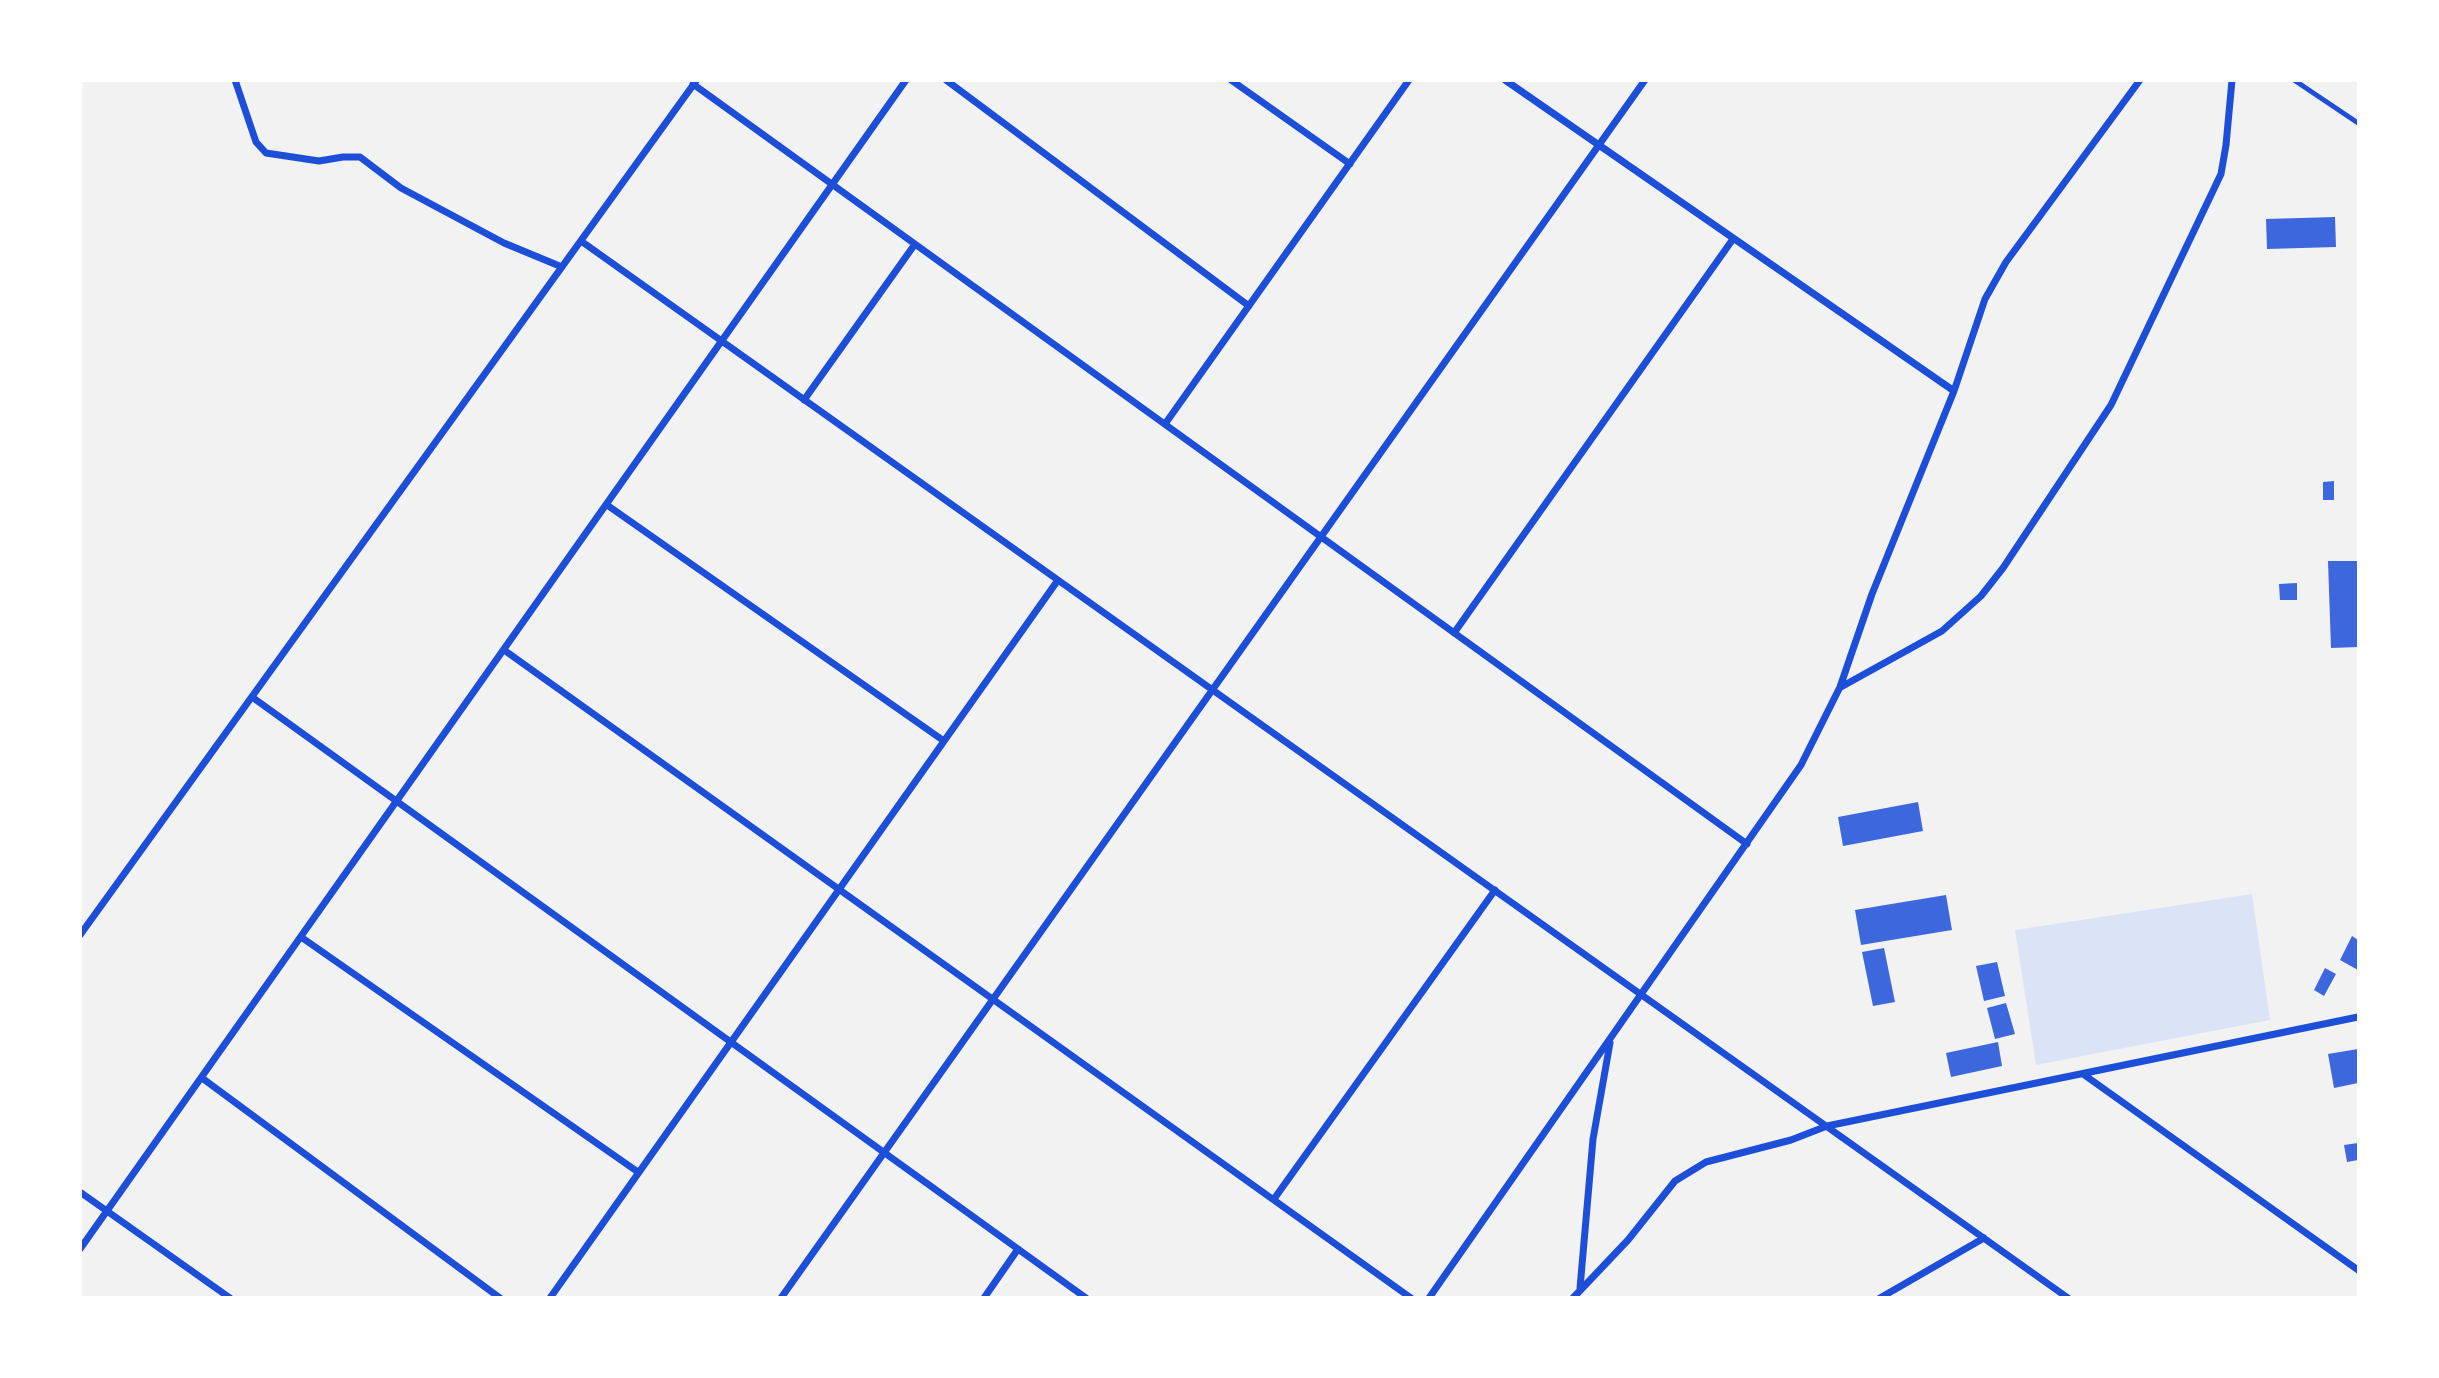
<!DOCTYPE html>
<style>
body{margin:0}
#map{position:relative;width:2439px;height:1378px;overflow:hidden;background:#f2f2f2;font-family:Helvetica,sans-serif}
canvas{display:block}
.frame{position:absolute;inset:0;border:82px solid #fff;pointer-events:none}
</style>
<div id="map">
<canvas width="2439" height="1378"></canvas>
<div class="frame"></div>
</div>
<script>
const g = document.querySelector('canvas').getContext('2d');
g.lineJoin = 'round';
function fill(path, color) {
  g.fillStyle = color;
  g.fill(path, 'evenodd');
}
function shape(rows) {
  const path = new Path2D();
  for (const r of rows) {
    path.moveTo(r[0], r[1]);
    for (let i = 2; i < r.length; i += 2) path.lineTo(r[i], r[i + 1]);
  }
  return path;
}
function strokePath(path, color, width, dash) {
  g.strokeStyle = color;
  g.lineWidth = width;
  g.lineCap = dash ? 'butt' : 'round';
  g.setLineDash(dash || []);
  g.stroke(path);
}
const green = shape([
 [2252,894,2270,1020,2036,1065,2015,930]
]);
const building = shape([
 [2335,217,2336,247,2267,249,2266,219],
 [2334,481,2334,500,2323,500,2323,482],
 [2328,561,2358,561,2358,647,2331,648],
 [2297,583,2297,600,2280,600,2279,584],
 [1918,802,1923,831,1843,846,1838,817],
 [1946,895,1952,930,1861,945,1855,910],
 [2352,936,2358,940,2358,970,2340,960],
 [1884,948,1895,1002,1873,1006,1862,952],
 [1997,962,2005,996,1984,1001,1976,966],
 [2325,968,2336,974,2324,996,2314,990],
 [2006,1003,2015,1034,1995,1039,1987,1008],
 [1998,1042,2002,1066,1951,1077,1946,1053],
 [2358,1049,2358,1083,2334,1088,2328,1054],
 [2358,1143,2358,1160,2347,1162,2344,1145]
]);
const service = shape([
 [2294,80,2358,123]
]);
const minor = shape([
 [235,80,256,142,266,153,319,161,343,157,360,157,401,188,504,243,562,267],
 [946,80,1249,306],
 [1231,80,1350,164],
 [1505,80,1954,391],
 [693,84,1747,844],
 [581,241,2068,1298],
 [804,400,915,244],
 [1165,424,1409,80],
 [607,505,944,741],
 [1454,633,1733,239],
 [504,650,1411,1298],
 [1841,687,1942,631,1981,596,2003,568,2111,405,2221,174,2226,145,2232,80],
 [252,697,1086,1298],
 [80,935,696,81],
 [301,937,638,1172],
 [2083,1074,2358,1270],
 [202,1078,500,1298],
 [80,1192,230,1298],
 [1274,1199,1495,890],
 [80,1249,906,80],
 [1580,1288,1593,1139,1610,1043],
 [550,1298,1058,580],
 [781,1298,1645,80],
 [984,1298,1018,1249],
 [1429,1298,1801,765,1840,687,1872,594,1954,391,1985,299,2006,262,2140,80],
 [1573,1298,1628,1240,1675,1181,1706,1162,1791,1140,1827,1126,2358,1017],
 [1880,1298,1984,1238]
]);
fill(green, '#dbe4f7');
fill(building, '#3d67dc');
strokePath(service, '#1d4ed8', 5);
strokePath(minor, '#1d4ed8', 7);
</script>
